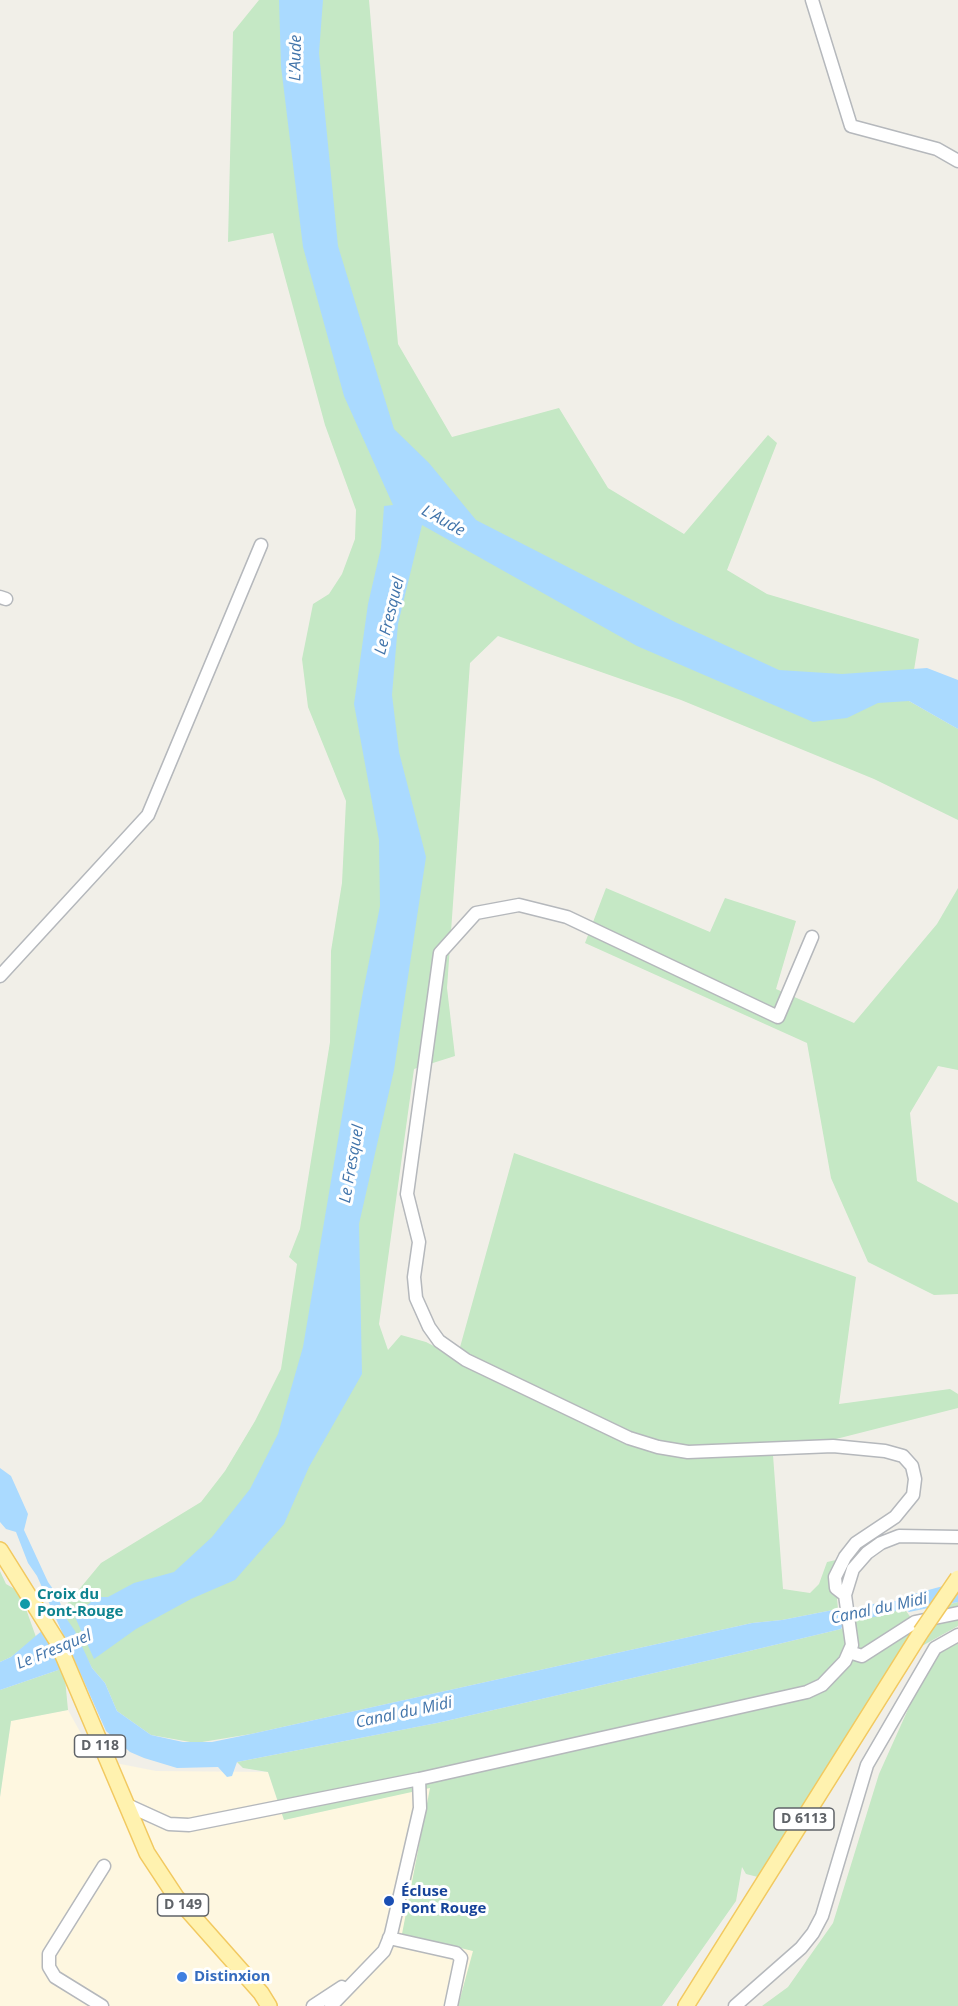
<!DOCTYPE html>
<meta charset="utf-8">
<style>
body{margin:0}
canvas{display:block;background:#f1efe8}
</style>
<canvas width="958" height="2006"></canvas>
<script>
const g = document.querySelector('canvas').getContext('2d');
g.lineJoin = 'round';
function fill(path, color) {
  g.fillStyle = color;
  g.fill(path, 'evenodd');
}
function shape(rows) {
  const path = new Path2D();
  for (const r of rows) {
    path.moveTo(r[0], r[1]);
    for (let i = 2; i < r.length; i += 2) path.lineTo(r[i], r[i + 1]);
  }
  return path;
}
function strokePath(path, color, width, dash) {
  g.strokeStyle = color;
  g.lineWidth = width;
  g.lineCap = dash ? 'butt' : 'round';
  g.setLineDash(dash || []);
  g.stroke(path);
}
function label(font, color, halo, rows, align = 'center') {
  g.font = font + ' "Open Sans",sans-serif';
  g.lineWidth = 6;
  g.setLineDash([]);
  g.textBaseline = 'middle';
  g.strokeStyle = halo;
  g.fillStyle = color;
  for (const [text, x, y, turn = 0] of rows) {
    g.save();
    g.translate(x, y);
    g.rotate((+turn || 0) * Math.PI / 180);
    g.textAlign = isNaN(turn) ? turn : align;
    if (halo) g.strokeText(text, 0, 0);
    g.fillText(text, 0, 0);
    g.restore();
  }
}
const commercial = shape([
 [68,1710,95,1759,156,1771,268,1772,284,1820,431,1787,403,1933,474,1951,458,2006,0,2006,0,1797,11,1721]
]);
const green = shape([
 [259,0,369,0,398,344,452,437,559,408,608,488,684,534,768,435,777,443,727,570,767,594,919,639,909,701,958,729,958,820,874,779,681,700,498,636,470,663,447,988,455,1056,414,1069,379,1324,388,1350,401,1335,426,1342,457,1358,514,1153,856,1277,839,1404,950,1389,958,1394,958,1408,773,1455,783,1589,810,1593,819,1584,827,1562,836,1560,841,1565,835,1577,838,1609,782,1620,752,1623,251,1734,196,1743,151,1735,117,1711,105,1683,92,1668,62,1610,101,1563,201,1502,225,1471,255,1421,281,1369,297,1264,289,1257,300,1229,330,1042,331,951,342,883,346,801,308,707,302,659,313,604,329,594,342,574,355,539,356,510,325,425,273,233,228,242,233,32],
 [606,888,710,932,725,898,796,921,776,989,854,1023,937,924,958,888,958,1070,938,1066,910,1113,917,1181,958,1203,958,1294,934,1295,868,1262,831,1178,807,1043,585,943],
 [0,1571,6,1584,20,1592,36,1637,11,1657,0,1662],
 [958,1602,958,1626,922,1646,946,1605],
 [904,1608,921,1632,774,1866,758,1877,746,1874,742,1867,736,1901,662,2006,458,2006,473,1951,402,1934,430,1788,284,1820,268,1772,243,1768,237,1762,437,1723,741,1653,841,1629,849,1620],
 [958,1640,958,2006,762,2006,788,1987,833,1923,879,1774,927,1667,942,1646],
 [64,1668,68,1710,11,1721,0,1797,0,1690]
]);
const water = shape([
 [279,0,323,0,319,53,338,246,394,429,429,463,476,520,675,622,779,670,842,674,927,668,958,680,958,729,909,701,878,703,847,718,813,722,637,646,422,525,398,624,392,695,399,752,426,857,394,1070,359,1224,362,1374,309,1467,284,1524,235,1580,191,1599,136,1629,94,1659,75,1617,96,1597,108,1597,134,1583,174,1572,212,1537,250,1489,278,1434,303,1347,362,997,380,906,379,840,354,704,368,604,381,548,384,506,393,505,344,396,303,247,281,66],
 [0,1468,11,1476,28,1514,24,1530,48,1582,58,1596,64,1615,75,1631,92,1668,105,1683,117,1711,151,1735,183,1742,212,1742,251,1734,752,1623,782,1620,838,1609,843,1612,858,1610,873,1604,903,1600,906,1596,958,1582,958,1602,909,1612,904,1608,881,1616,845,1621,841,1629,741,1653,437,1723,237,1762,232,1776,227,1777,218,1767,177,1768,144,1758,130,1752,106,1731,37,1576,28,1563,16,1532,6,1529,0,1522],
 [44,1629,64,1668,0,1690,0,1662,11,1657]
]);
const minor = shape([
 [812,0,851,126,937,149,958,161],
 [0,597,6,599],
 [812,937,778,1017,567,917,519,905,476,913,440,953,407,1194,419,1242,414,1277,416,1298,429,1327,439,1341,466,1360,629,1438,658,1447,688,1452,833,1446,885,1451,903,1456,912,1466,915,1479,913,1495,895,1517,856,1543,845,1557,835,1577,836,1588,845,1595],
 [0,976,148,815,261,545],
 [849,1652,862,1656,915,1622,958,1613],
 [125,1804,169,1824,189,1825,419,1779,807,1692,822,1685,845,1661,852,1645,845,1595,853,1569,867,1553,881,1543,899,1536,958,1537],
 [389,1938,456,1953,461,1958,451,2006],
 [102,2006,55,1977,49,1967,49,1954,104,1866],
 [313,2006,342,1987],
 [331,2006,384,1951,391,1934,420,1808,419,1779],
 [735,2006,801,1948,813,1933,822,1916,867,1765,935,1648,958,1635]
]);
const major = shape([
 [0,1550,57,1641,147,1853,176,1897,261,1993,269,2006],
 [686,2006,921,1632]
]);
const majorBridge = shape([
 [921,1632,958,1578]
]);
const markers = [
 [25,1604,6,"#0f9aa8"],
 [389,1901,6,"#1a4fb4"],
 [182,1977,6,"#3f7fe0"]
];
const shields = [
 [100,1746,51],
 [804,1819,60],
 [183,1905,51]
];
const shieldNames = [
 ["D 118",100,1746],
 ["D 6113",804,1819],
 ["D 149",183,1905]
];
const cultureNames = [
 ["Croix du",37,1595],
 ["Pont-Rouge",37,1612]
];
const transitNames = [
 ["Écluse",401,1892],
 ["Pont Rouge",401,1909]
];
const shopNames = [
 ["Distinxion",194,1977]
];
const waterNames = [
 ["L'Aude",296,58,-89],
 ["L'Aude",443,521,29],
 ["Le Fresquel",390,616,-76],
 ["Le Fresquel",352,1164,-80],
 ["Canal du Midi",879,1609,-12],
 ["Le Fresquel",54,1650,-22],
 ["Canal du Midi",404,1713,-12]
];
fill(commercial, '#fef7e0');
fill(green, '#c5e8c5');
fill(water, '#aadaff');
strokePath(minor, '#b5b8bc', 15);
strokePath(major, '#f2c960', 18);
strokePath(minor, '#fff', 12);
strokePath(major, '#fff2af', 15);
strokePath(majorBridge, '#f2c960', 18, []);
strokePath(majorBridge, '#fff2af', 15);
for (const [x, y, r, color] of markers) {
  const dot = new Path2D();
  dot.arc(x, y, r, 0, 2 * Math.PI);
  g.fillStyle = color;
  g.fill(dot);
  strokePath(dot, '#fff', 2);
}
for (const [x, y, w] of shields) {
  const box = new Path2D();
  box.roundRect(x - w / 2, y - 11, w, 22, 4.5);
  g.fillStyle = '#fff';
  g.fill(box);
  strokePath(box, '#5f6368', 1.5);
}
label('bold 14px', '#5f6368', null, shieldNames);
label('bold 15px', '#0d838f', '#fff', cultureNames, 'left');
label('bold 15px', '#164399', '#fff', transitNames, 'left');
label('bold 15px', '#366cbe', '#fff', shopNames, 'left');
label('italic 16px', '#4174aa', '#fff', waterNames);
</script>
